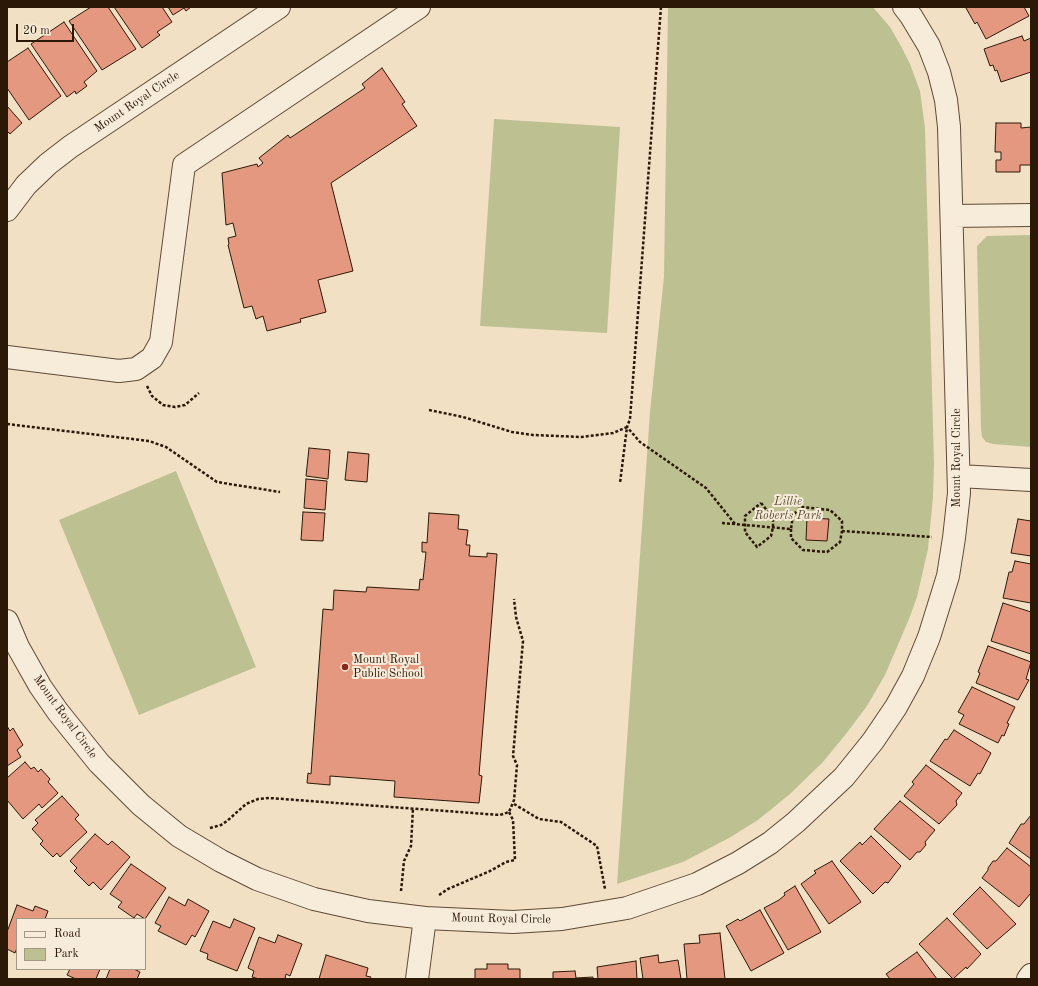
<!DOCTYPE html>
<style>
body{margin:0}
#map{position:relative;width:1038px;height:986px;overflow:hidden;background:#f2e0c4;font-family:"Old Standard TT",serif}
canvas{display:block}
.frame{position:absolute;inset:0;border:8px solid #2c1807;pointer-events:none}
.legend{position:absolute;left:16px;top:918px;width:130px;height:52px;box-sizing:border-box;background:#f7ebd9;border:1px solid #a69785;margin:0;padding:5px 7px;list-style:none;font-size:12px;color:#2c1807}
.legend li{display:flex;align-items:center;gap:8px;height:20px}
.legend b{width:20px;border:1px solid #a69785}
.scale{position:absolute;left:16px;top:24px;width:58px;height:18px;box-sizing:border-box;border:2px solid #2c1807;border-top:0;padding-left:5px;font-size:12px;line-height:14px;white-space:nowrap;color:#2c1807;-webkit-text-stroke:3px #f7ebd9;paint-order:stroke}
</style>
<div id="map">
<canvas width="1038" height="986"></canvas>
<div class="frame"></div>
<ul class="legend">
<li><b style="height:5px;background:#f7ebd9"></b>Road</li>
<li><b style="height:11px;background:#bdc192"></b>Park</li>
</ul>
<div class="scale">20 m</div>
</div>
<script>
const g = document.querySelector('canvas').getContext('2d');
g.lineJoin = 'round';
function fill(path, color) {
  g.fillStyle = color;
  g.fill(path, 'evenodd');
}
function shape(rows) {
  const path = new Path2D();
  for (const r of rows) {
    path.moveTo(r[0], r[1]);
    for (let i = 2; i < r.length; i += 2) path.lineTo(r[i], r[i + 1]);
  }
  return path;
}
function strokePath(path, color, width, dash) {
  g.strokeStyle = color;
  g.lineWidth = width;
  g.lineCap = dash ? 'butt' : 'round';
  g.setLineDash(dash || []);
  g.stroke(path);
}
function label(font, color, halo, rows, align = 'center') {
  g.font = font + ' "Old Standard TT",serif';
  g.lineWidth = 4;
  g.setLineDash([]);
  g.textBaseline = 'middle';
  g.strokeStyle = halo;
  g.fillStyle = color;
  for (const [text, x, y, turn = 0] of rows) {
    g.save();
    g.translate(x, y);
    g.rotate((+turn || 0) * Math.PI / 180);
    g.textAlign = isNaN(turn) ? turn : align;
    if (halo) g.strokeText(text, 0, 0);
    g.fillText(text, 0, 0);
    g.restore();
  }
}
const green = shape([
 [668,7,873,7,890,27,901,46,910,64,920,91,925,128,934,464,933,497,928,549,917,597,909,619,885,675,867,706,846,734,823,762,790,794,758,820,729,838,683,862,617,884,650,412,664,276],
 [494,119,620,127,607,333,480,326],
 [1031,235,1031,447,993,444,986,442,982,437,981,429,977,246,987,236],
 [176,471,256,667,139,715,59,520]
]);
const building = shape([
 [91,7,108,7,136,49,102,70,69,21,91,7],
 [114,7,162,7,172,22,157,32,160,35,142,48,114,7],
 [168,7,191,7,186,11,184,8,173,15,168,7],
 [968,7,1024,7,1029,16,986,39,977,22,975,24,966,8,968,7],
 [64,22,97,71,84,82,87,86,76,94,75,91,67,97,31,44,64,22],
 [1022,36,1024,41,1031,38,1031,72,1001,82,997,70,995,71,993,65,990,66,984,49,1022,36],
 [28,48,61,96,29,120,7,88,7,62,28,48],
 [382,68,405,102,402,104,417,126,331,183,353,271,318,280,326,312,300,319,301,322,267,331,263,316,256,319,252,306,244,308,228,245,229,244,228,238,236,236,233,223,226,225,222,173,257,164,258,167,263,163,259,158,288,135,290,138,365,88,362,84,382,68],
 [7,106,22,123,10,134,7,131,7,106],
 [996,123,1021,123,1021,128,1031,127,1031,165,1020,165,1020,172,996,172,996,160,1001,160,1001,152,995,152,996,123],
 [309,448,330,450,328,479,306,476,309,448],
 [348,452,369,454,367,482,345,480,348,452],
 [306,479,327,481,325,510,304,508,306,479],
 [303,512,325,513,323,541,301,540,303,512],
 [429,513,459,515,458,529,468,530,466,545,470,545,469,556,487,557,487,553,497,554,479,775,482,776,479,803,394,797,395,781,330,776,330,785,307,783,308,773,311,774,323,609,333,610,334,590,366,592,367,587,419,590,420,579,423,580,426,552,422,552,422,542,427,543,429,513],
 [807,518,829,519,827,541,806,540,807,518],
 [1018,519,1031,521,1031,556,1011,553,1018,519],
 [1015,561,1031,564,1031,603,1003,598,1009,572,1012,572,1015,561],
 [1003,603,1031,612,1031,654,991,641,1003,603],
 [988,646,1031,662,1026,679,1029,680,1018,700,976,683,980,673,978,672,988,646],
 [972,687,1015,707,1007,723,1009,724,1004,736,1002,735,998,743,959,724,964,715,958,712,972,687],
 [7,726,10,731,13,728,23,745,17,750,21,757,7,766,7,726],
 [954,730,991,753,980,774,978,773,970,786,930,761,945,739,947,740,954,730],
 [25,762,31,769,34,767,38,772,41,769,50,779,48,782,58,793,42,808,39,804,23,819,7,800,7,778,25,762],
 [926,765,962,793,956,801,957,805,939,824,904,796,914,784,912,782,926,765],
 [62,796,79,815,75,819,87,832,60,857,57,853,53,857,40,844,43,841,32,829,38,823,35,820,62,796],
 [900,801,935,830,925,842,926,845,920,852,917,852,910,860,874,829,900,801],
 [1031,815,1031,859,1009,843,1021,824,1024,824,1031,815],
 [95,834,108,845,112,841,130,857,101,890,93,882,89,886,74,871,77,868,70,861,95,834],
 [871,836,901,866,888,883,885,882,873,894,840,861,860,842,862,845,871,836],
 [1007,848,1031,867,1031,893,1019,907,982,878,988,870,988,868,993,861,996,861,1007,848],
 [832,861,861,902,829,924,801,884,816,873,814,871,832,861],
 [131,864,166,888,145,919,137,914,134,918,118,907,122,902,110,894,131,864],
 [795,886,821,932,788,950,764,908,779,900,785,895,784,893,795,886],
 [980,887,1016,924,987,949,953,914,980,887],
 [169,897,185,906,188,899,209,911,195,937,192,935,186,945,158,931,161,926,155,923,169,897],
 [17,905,33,911,35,906,48,911,45,919,17,919,17,948,15,953,7,949,7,932,17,905],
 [760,910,784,953,751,971,726,926,738,919,740,921,760,910],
 [947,918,981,954,967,969,966,967,953,979,919,944,947,918],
 [234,919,255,928,237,971,207,959,208,954,200,951,213,921,230,928,234,919],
 [720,933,725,979,687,979,684,944,700,943,699,935,720,933],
 [278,935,302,944,290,976,286,974,285,979,259,979,252,977,254,971,248,968,259,937,275,943,278,935],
 [917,952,937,979,890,979,886,974,917,952],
 [326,955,368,968,366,976,371,977,370,979,319,979,326,955],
 [658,955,659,963,678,960,681,979,643,979,640,958,658,955],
 [636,961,637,979,598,979,597,967,636,961],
 [487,964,508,964,508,969,520,969,520,979,475,979,475,969,487,969,487,964],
 [70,969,100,969,96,979,76,979,67,975,70,969],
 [110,969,134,969,140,972,137,979,106,979,110,969],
 [575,971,576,978,593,977,593,979,553,979,553,972,575,971]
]);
const path = shape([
 [661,7,630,419,627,427,640,442,706,488,735,524],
 [147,386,152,396,163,405,175,407,185,405,199,393],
 [429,410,463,417,512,432,533,435,581,437,613,433,627,427,620,483],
 [7,424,149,441,166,447,217,482,280,492],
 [761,503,773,518,773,527,771,536,757,547,745,532,745,516,761,503],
 [722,523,791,529,793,515,801,507,830,510,842,521,842,531,932,537],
 [791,529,791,538,803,550,827,552,840,542,842,531],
 [514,804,539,819,561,822,597,846,605,889],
 [210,828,221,825,227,821,246,804,258,799,269,798,500,815,509,812,514,800,517,765,513,756,523,641,516,617,514,599],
 [401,891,404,861,411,846,413,808],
 [439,895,448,889,490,871,506,862,515,860,513,820,509,812]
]);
const minor = shape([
 [7,210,26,185,48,164,70,147,279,7],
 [952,216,1031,215],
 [7,357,119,371,136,369,152,358,161,342,184,165,419,7],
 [959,476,1031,480],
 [7,621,18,647,40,686,58,712,99,763,141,805,179,836,221,861,257,879,314,899,368,911,425,918,513,922,562,919,627,908,697,884,738,863,770,843,796,822,844,777,873,741,896,707,913,676,929,637,948,576,954,538,959,493,949,127,946,100,939,72,929,46,911,16,904,7],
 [417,979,425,918],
 [1028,979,1031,975]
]);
const markers = [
 [345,667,4,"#8f2418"]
];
const streetNames = [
 ["Mount Royal Circle",137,102,-34],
 ["Mount Royal Circle",957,458,-90],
 ["Mount Royal Circle",65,717,54],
 ["Mount Royal Circle",501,919,1]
];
const parkNames = [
 ["Lillie",788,502],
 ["Roberts Park",788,516]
];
const poiNames = [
 ["Mount Royal",353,660],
 ["Public School",353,674]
];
fill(green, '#bdc192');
fill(building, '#e4987f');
strokePath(building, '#2c1807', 1);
strokePath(minor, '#5e4a36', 24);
strokePath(path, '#2c1807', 2.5, [3, 2]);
strokePath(minor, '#f7ebd9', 22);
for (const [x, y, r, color] of markers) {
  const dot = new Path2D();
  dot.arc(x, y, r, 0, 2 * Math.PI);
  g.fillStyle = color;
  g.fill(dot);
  strokePath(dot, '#f7ebd9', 1.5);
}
label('12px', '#2c1807', '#f7ebd9', streetNames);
label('italic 12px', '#584b31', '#f7ebd9', parkNames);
label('12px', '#2c1807', '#f7ebd9', poiNames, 'left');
</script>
